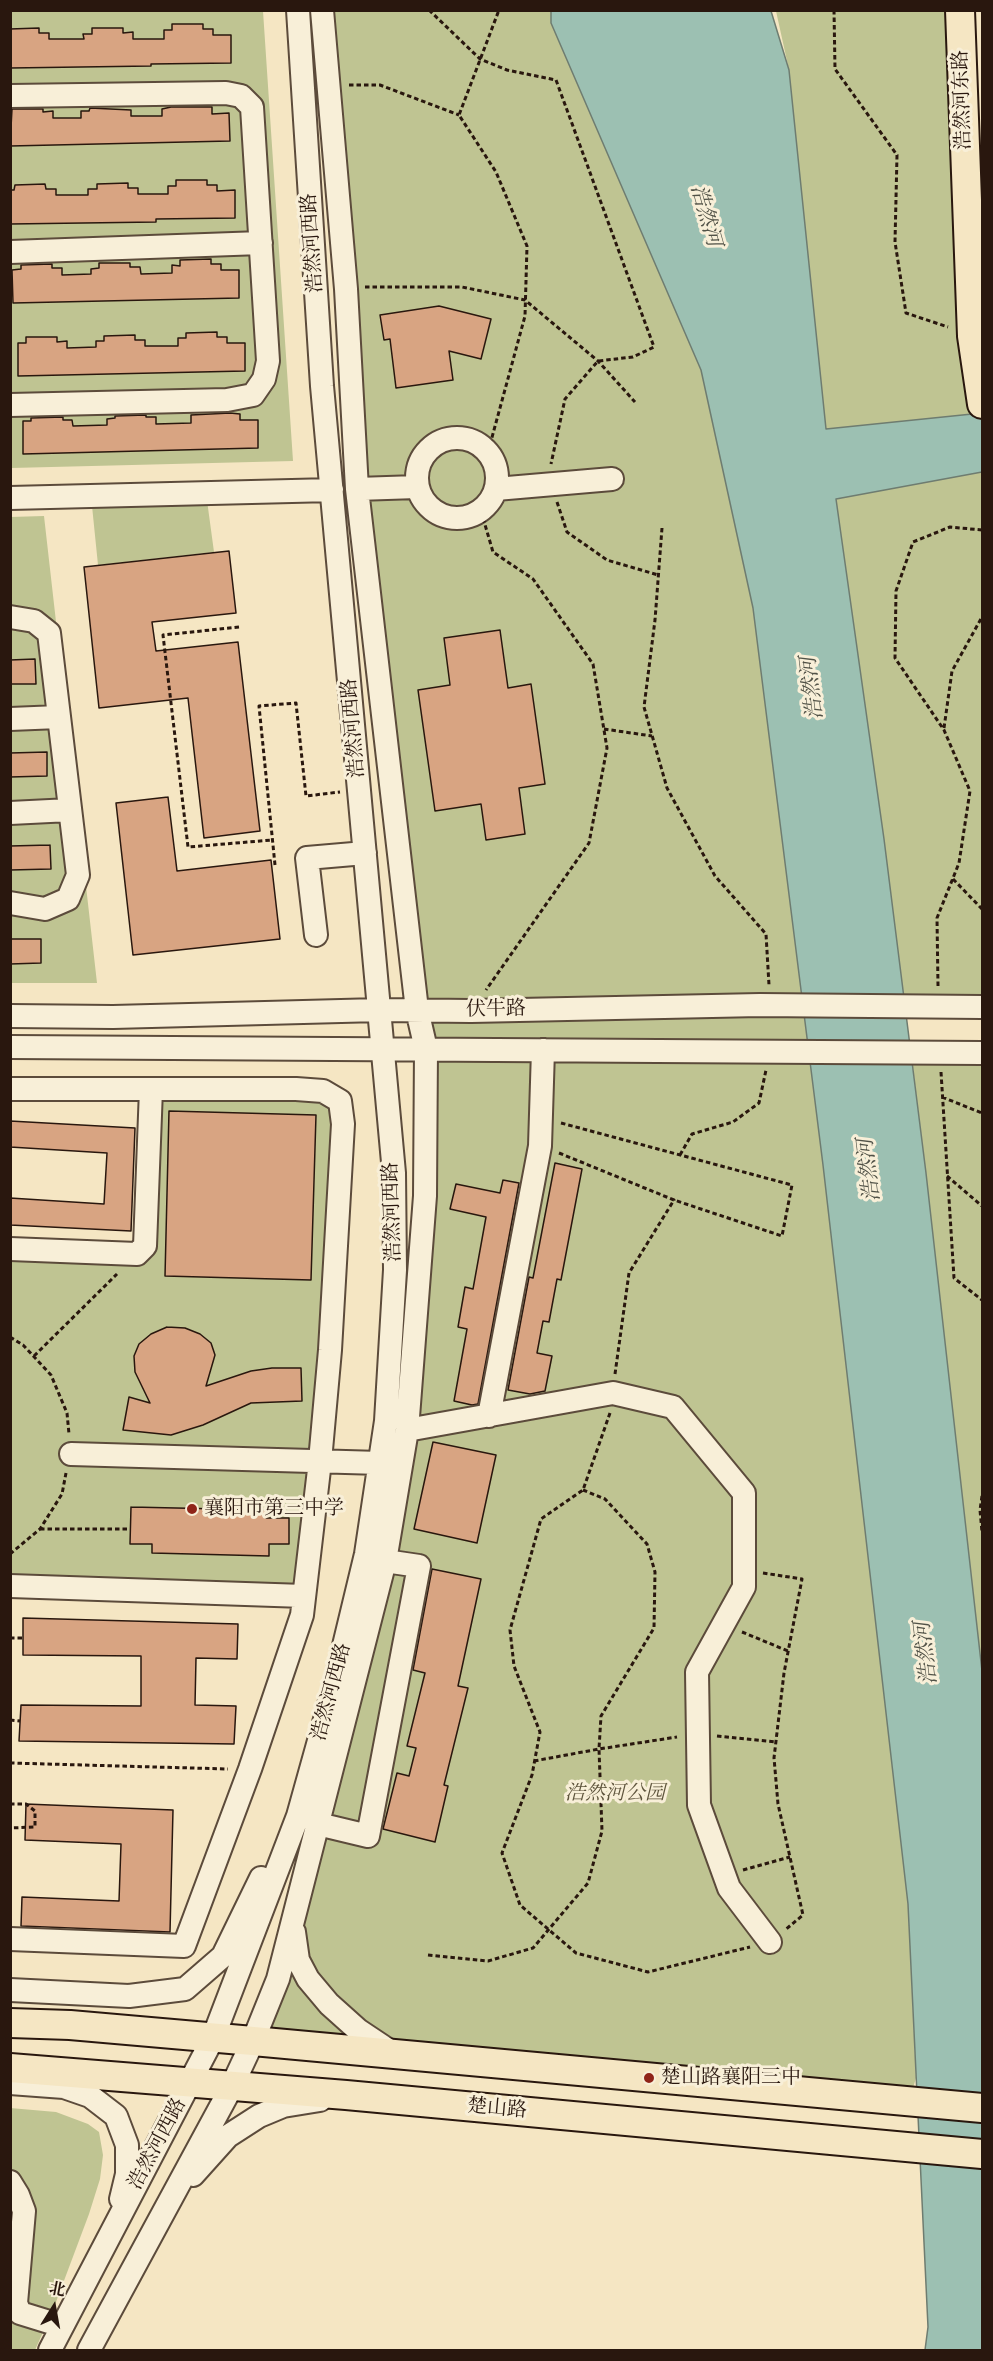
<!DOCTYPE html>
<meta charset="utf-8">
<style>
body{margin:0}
#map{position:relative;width:993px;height:2361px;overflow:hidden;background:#f5e6c3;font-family:"Libre Bodoni","Noto Serif SC",serif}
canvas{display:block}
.frame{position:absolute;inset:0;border:12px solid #29170e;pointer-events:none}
.north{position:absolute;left:24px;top:2277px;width:60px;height:60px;-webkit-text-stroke:4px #f8efd8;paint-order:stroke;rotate:11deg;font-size:16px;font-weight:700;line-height:24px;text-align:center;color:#29170e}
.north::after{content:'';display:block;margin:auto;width:21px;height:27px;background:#29170e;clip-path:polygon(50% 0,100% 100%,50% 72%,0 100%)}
</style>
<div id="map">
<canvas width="993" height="2361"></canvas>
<div class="frame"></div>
<div class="north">北</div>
</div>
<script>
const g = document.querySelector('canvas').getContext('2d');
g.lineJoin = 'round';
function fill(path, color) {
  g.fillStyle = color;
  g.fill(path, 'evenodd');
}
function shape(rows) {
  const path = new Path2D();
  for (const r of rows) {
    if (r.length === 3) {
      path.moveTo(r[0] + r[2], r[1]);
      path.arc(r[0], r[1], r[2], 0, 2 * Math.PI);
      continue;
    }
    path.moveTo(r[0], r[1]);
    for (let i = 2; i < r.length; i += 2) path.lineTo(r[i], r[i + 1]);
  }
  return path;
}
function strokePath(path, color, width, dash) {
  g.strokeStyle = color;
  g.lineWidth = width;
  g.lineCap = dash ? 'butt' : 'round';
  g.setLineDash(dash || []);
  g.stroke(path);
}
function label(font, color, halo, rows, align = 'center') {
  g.font = font + ' "Libre Bodoni","Noto Serif SC",serif';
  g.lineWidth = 6;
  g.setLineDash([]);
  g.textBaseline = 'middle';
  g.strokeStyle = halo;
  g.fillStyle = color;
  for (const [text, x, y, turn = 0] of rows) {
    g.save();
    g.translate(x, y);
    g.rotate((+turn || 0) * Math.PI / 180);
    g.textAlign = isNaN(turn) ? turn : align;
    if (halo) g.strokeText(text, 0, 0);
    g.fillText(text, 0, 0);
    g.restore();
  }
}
const green = shape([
 [10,11,263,11,293,461,11,468],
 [322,11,551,11,551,23,701,370,753,608,823,1165,908,1904,916,2078,909,2101,253,2041,318,1824,420,1269,417,1010],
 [776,11,962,11,982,402,982,1007,901,1006,884,839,822,400,789,70],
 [206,493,214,552,98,565,91,496],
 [44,516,97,983,11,983,10,517],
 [911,1052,982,1053,982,1671,926,1173],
 [151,1089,340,1101,304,1596,11,1586,11,1249,137,1254],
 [10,2108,56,2112,88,2124,99,2132,103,2155,100,2179,89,2214,53,2310,35,2350,11,2350]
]);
const water = shape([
 [551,11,771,11,789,70,826,429,982,413,982,472,836,499,884,839,926,1173,982,1671,982,2350,925,2350,928,2327,908,1904,823,1165,753,608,701,370,551,23,551,11]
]);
const building = shape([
 [172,24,203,24,203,29,213,29,213,35,231,35,231,63,151,64,151,66,10,68,10,29,39,28,39,33,49,33,49,39,84,39,83,34,92,34,92,28,123,28,123,33,133,32,133,39,164,39,164,30,172,30,172,24],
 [171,107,212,107,212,114,229,113,230,141,10,146,12,109,43,109,43,112,53,111,53,118,81,118,81,111,89,111,90,108,131,110,131,116,162,116,162,109,171,107],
 [176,180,207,180,207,185,217,185,217,191,235,190,235,218,156,219,156,222,10,224,10,190,14,190,15,185,45,184,46,189,56,189,56,195,88,195,88,189,97,189,97,184,128,183,128,188,138,188,138,194,168,194,168,186,176,186,176,180],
 [211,259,211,264,221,264,221,270,239,270,239,298,13,303,12,270,21,269,21,265,52,264,52,268,62,268,62,275,91,274,91,269,99,268,99,263,130,263,130,267,140,267,141,274,172,273,172,265,180,266,180,260,211,259],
 [439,306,491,319,481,359,449,351,453,380,396,388,390,339,384,340,380,315,439,306],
 [217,332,217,337,227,337,227,343,245,343,245,371,18,376,18,343,26,343,26,337,57,337,57,342,67,341,67,348,96,347,96,341,104,341,104,336,135,335,135,340,145,340,145,346,178,346,178,338,186,338,186,333,217,332],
 [230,413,240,414,240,420,258,420,258,448,23,454,23,421,31,421,31,418,63,417,63,420,72,420,73,426,107,425,107,419,115,418,115,416,146,415,146,417,156,417,156,424,191,423,191,415,230,413],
 [229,551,236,613,152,622,156,651,238,642,260,831,204,838,188,698,99,708,84,567,229,551],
 [500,630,508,688,531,684,545,784,519,788,525,834,486,840,481,804,435,811,418,690,450,685,444,638,500,630],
 [35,659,36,684,10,684,10,660,35,659],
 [47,752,47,776,10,777,10,753,47,752],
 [168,797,177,871,271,860,280,939,133,955,116,803,168,797],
 [50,845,51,869,10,870,10,846,50,845],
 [10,939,41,939,41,963,10,964,10,939],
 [169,1111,316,1115,311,1280,165,1276,169,1111],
 [10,1121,135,1128,131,1231,10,1225,10,1198,104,1204,107,1153,10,1147,10,1121],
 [555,1163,582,1169,561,1280,557,1279,549,1322,543,1321,537,1353,552,1356,545,1391,530,1394,508,1390,529,1277,533,1278,555,1163],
 [503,1180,519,1183,478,1404,472,1405,454,1401,467,1329,458,1327,465,1287,473,1289,486,1217,450,1209,456,1184,500,1193,503,1180],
 [167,1327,185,1328,200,1334,211,1343,215,1355,206,1386,251,1371,272,1368,301,1368,302,1401,251,1403,203,1425,171,1435,123,1430,129,1397,150,1403,135,1372,134,1356,139,1344,151,1334,167,1327],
 [433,1442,496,1455,477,1543,414,1529,433,1442],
 [131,1507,266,1510,266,1518,289,1518,289,1544,269,1544,269,1556,152,1553,152,1544,130,1544,131,1507],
 [432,1569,481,1579,458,1686,468,1688,444,1785,448,1786,435,1842,383,1829,397,1773,409,1776,416,1748,407,1746,425,1673,413,1670,432,1569],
 [23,1618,238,1624,237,1659,196,1658,195,1705,236,1706,234,1744,19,1741,21,1705,141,1706,141,1656,23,1655,23,1618],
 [26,1804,173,1810,170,1932,21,1926,22,1897,119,1901,121,1844,25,1840,26,1804]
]);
const path = shape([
 [429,10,480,59,507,70,556,80,654,347,633,357,598,361,565,399,551,464],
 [834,10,835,69,897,155,895,242,906,313,948,327],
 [349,85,380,85,459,115],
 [365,287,462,287,525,300,598,361,635,402],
 [488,452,525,316,527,246,496,172,459,115,499,10],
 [557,502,567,532,607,560,658,575],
 [481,511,493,552,533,579,593,664,607,748,589,843,486,990],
 [662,528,655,620,644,707,667,788,715,876,766,934,769,985],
 [239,627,163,635,188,847,272,840],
 [944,728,952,671,982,617],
 [604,729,652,736],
 [275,865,259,706,296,703,306,796,340,792],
 [953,879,982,909],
 [938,986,937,918,959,863,970,791,944,730,895,658,896,591,913,542,950,527,982,530],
 [941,1072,954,1278,982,1300],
 [942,1097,982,1113],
 [561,1123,792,1185,782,1236,674,1200],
 [559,1153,674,1200,629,1273,615,1374],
 [680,1155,692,1134,733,1122,759,1103,766,1070],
 [947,1176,982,1206],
 [10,1337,23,1345,51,1375,67,1413,69,1434],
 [34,1356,117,1274],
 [610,1413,583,1490,541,1519,510,1630,514,1666,540,1732,532,1775,502,1853,520,1905,576,1953,648,1972,750,1947],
 [982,1496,980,1510,982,1532],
 [40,1529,130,1529],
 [10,1554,40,1529,62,1494,66,1473],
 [763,1573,802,1579,784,1673,774,1758,778,1804,803,1915,785,1930],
 [742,1632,788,1651],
 [10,1638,23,1638],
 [10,1720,20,1721],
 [717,1736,776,1742],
 [534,1761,599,1749,677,1737],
 [10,1763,228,1769],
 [10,1804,26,1804,35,1811,35,1827,10,1828],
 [743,1870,790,1857],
 [428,1955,488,1961,533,1948,588,1883,602,1831,599,1749,601,1716,654,1628,655,1572,647,1544,605,1499,583,1490]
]);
const minor = shape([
 [10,96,226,93,241,96,252,107,268,361,264,379,253,395,227,400,10,405],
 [10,252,261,243],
 [457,478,40],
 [357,489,417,487],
 [496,489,612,479],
 [10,498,332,490],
 [10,617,34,621,49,633,78,875,68,899,45,909,10,903],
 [10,719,59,717],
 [10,813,70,810],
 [316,935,307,858,365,853],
 [10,1016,113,1017,379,1010,471,1011,760,1005,982,1007],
 [10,1047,982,1053],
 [10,1089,296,1089,323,1091,340,1101,343,1124,330,1350,320,1461,302,1615,250,1769,184,1946,10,1939],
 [10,1249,137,1254,145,1246,151,1089],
 [489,1416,540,1146,543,1050],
 [407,1430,613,1393,673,1407,744,1493,744,1587,697,1672,699,1805,729,1888,770,1942],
 [71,1454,380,1463],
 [10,1586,304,1596],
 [318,1824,368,1836,419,1566,385,1561],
 [294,1932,298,1960,308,1979,329,2004,358,2030,394,2054],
 [10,1990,129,1996,185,1989,223,1956,261,1878],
 [10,2083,64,2087,90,2096,116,2116,127,2145,127,2174,121,2199],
 [193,2175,228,2136,259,2116,283,2106,320,2100],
 [10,2182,18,2195,24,2211,16,2303,20,2313,62,2326],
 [50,2350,213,2038,298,1816,334,1687,366,1554,386,1421,395,1270,394,1173,322,386,298,10],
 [89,2350,232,2086,253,2041,278,1979,385,1561,407,1430,425,1196,426,1049,417,1010,357,489,346,289,322,10]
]);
const major = shape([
 [960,10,972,336,982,404],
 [10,2023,70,2025,253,2041,982,2108],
 [10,2068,346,2095,982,2154]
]);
const markers = [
 [192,1509,6,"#8f2418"],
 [649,2078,6,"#8f2418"]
];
const streetNames = [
 ["浩然河东路",963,100,-92],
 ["浩然河西路",313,243,-94],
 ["浩然河西路",354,728,-95],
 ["伏牛路",496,1010,-1],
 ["浩然河西路",393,1212,-92],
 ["浩然河西路",332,1692,-75],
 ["楚山路",497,2109,5],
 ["浩然河西路",158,2144,-62]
];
const poiNames = [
 ["襄阳市第三中学",204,1509],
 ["楚山路襄阳三中",661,2078]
];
const parkNames = [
 ["浩然河公园",615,1794]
];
const waterNames = [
 ["浩然河",705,216,74],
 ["浩然河",813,688,-97],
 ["浩然河",870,1170,-97],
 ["浩然河",927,1653,-97]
];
fill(green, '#bfc492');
fill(water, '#9cc0b2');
strokePath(water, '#6e7c70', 1.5);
fill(building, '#d8a482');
strokePath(building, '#29170e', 1.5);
strokePath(minor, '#5c4b3b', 26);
strokePath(major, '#29170e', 32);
strokePath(path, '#29170e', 3, [4.5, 3]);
strokePath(minor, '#f8efd8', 22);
strokePath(major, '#f5e6c3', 28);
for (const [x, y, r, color] of markers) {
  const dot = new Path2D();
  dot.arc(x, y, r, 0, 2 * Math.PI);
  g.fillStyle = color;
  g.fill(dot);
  strokePath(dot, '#f8efd8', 2);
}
label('20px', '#29170e', '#f8efd8', streetNames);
label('20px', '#29170e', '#f8efd8', poiNames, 'left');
label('italic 20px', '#5e543c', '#f8efd8', parkNames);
label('italic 21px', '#515247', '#f8efd8', waterNames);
</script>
